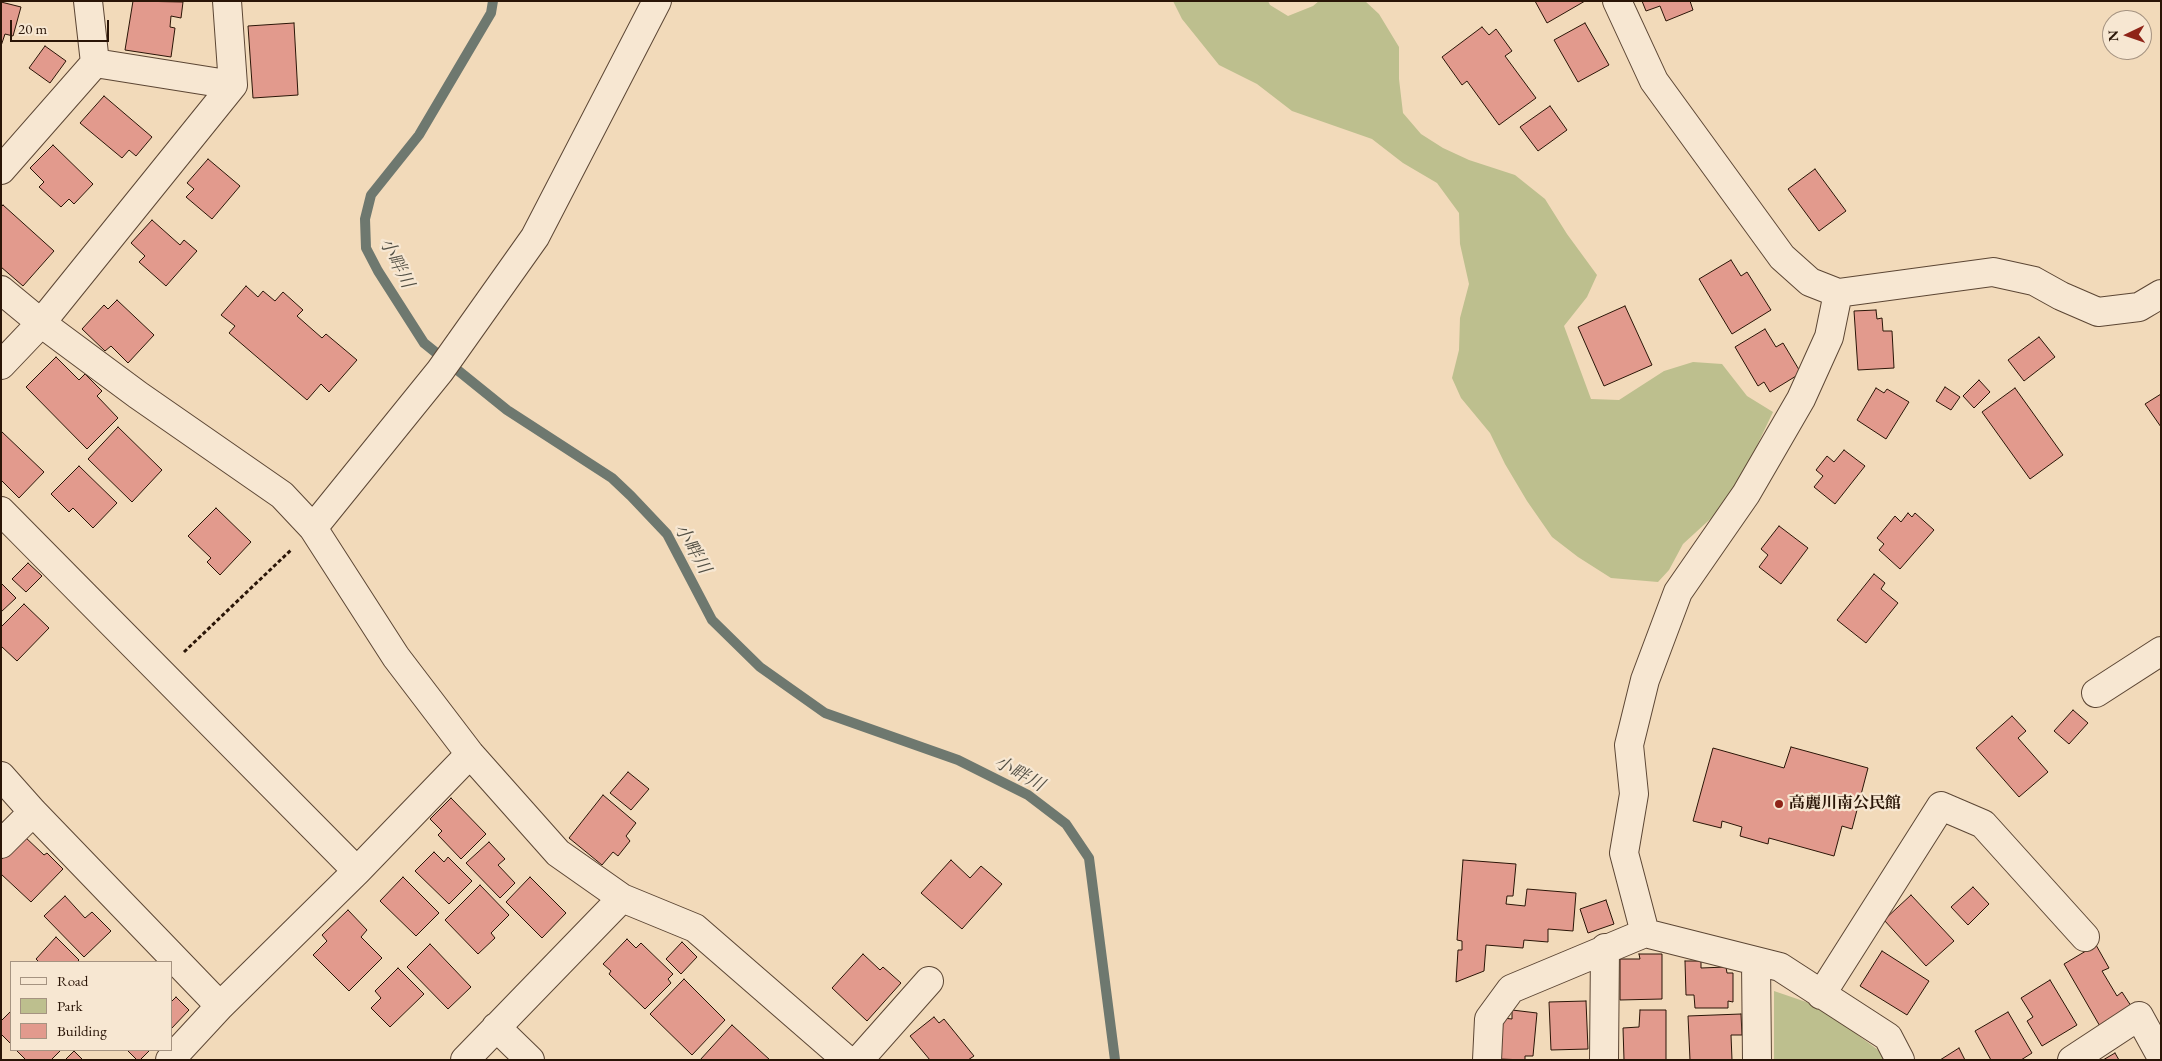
<!DOCTYPE html>
<meta charset="utf-8">
<style>
body{margin:0}
#map{position:relative;width:2162px;height:1061px;overflow:hidden;background:#f2daba;font-family:"EB Garamond",serif}
canvas{display:block}
.frame{position:absolute;inset:0;border:2px solid #2a1507;pointer-events:none}
.legend{position:absolute;left:10px;top:961px;width:162px;height:90px;box-sizing:border-box;background:#f7e7d2;border:1px solid #a59381;margin:0;padding:6px 9px;list-style:none;font-size:15px;color:#2a1507}
.legend li{display:flex;align-items:center;gap:10px;height:25px}
.legend b{width:25px;border:1px solid #a59381}
.north{position:absolute;left:2102px;top:10px;width:50px;height:50px;box-sizing:border-box;background:#f7e7d2;border:1px solid #a59381;border-radius:50%;rotate:267deg;font-size:14px;font-weight:700;line-height:20px;text-align:center;color:#2a1507}
.north::after{content:'';display:block;margin:auto;width:18px;height:22px;background:#8f2418;clip-path:polygon(50% 0,100% 100%,50% 72%,0 100%)}
.scale{position:absolute;left:10px;top:20px;width:99px;height:22px;box-sizing:border-box;border:2px solid #2a1507;border-top:0;padding-left:6px;font-size:15px;line-height:18px;white-space:nowrap;color:#2a1507;-webkit-text-stroke:4px #f7e7d2;paint-order:stroke}
</style>
<div id="map">
<canvas width="2162" height="1061"></canvas>
<div class="frame"></div>
<ul class="legend">
<li><b style="height:6px;background:#f7e7d2"></b>Road</li>
<li><b style="height:14px;background:#bdbf8e"></b>Park</li>
<li><b style="height:14px;background:#e29a8d"></b>Building</li>
</ul>
<div class="north">N</div>
<div class="scale">20 m</div>
</div>
<script>
const g = document.querySelector('canvas').getContext('2d');
g.lineJoin = 'round';
function fill(path, color) {
  g.fillStyle = color;
  g.fill(path, 'evenodd');
}
function shape(rows) {
  const path = new Path2D();
  for (const r of rows) {
    path.moveTo(r[0], r[1]);
    for (let i = 2; i < r.length; i += 2) path.lineTo(r[i], r[i + 1]);
  }
  return path;
}
function strokePath(path, color, width, dash) {
  g.strokeStyle = color;
  g.lineWidth = width;
  g.lineCap = dash ? 'butt' : 'round';
  g.setLineDash(dash || []);
  g.stroke(path);
}
function label(font, color, halo, rows, align = 'center') {
  g.font = font + ' "EB Garamond","Noto Serif JP",serif';
  g.lineWidth = 4.5;
  g.setLineDash([]);
  g.textBaseline = 'middle';
  g.strokeStyle = halo;
  g.fillStyle = color;
  for (const [text, x, y, turn = 0] of rows) {
    g.save();
    g.translate(x, y);
    g.rotate((+turn || 0) * Math.PI / 180);
    g.textAlign = isNaN(turn) ? turn : align;
    if (halo) g.strokeText(text, 0, 0);
    g.fillText(text, 0, 0);
    g.restore();
  }
}
const green = shape([
 [1173,1,1268,1,1270,5,1288,16,1313,6,1319,1,1365,1,1379,14,1399,47,1399,79,1403,113,1421,134,1443,148,1469,160,1515,175,1545,199,1567,234,1597,275,1587,297,1564,326,1591,399,1619,400,1664,371,1693,362,1722,364,1747,396,1773,412,1751,458,1719,511,1683,544,1669,570,1658,582,1611,578,1578,557,1552,537,1527,501,1505,464,1490,433,1461,398,1452,378,1459,350,1460,318,1469,284,1460,244,1459,213,1437,183,1403,163,1372,139,1292,111,1257,84,1219,65,1182,19],
 [1774,991,1818,1006,1881,1052,1885,1060,1774,1060]
]);
const stream = shape([
 [493,1,491,13,419,135,371,195,365,219,366,248,378,271,424,343,507,410,612,478,631,496,667,534,712,620,760,667,825,713,958,760,1028,795,1066,824,1089,858,1115,1060]
]);
const building = shape([
 [133,1,183,2,181,18,171,16,170,27,175,28,171,57,125,50,133,1],
 [1535,1,1585,1,1547,23,1535,1],
 [1642,1,1690,1,1693,10,1666,21,1660,6,1646,11,1642,1],
 [1,2,21,7,13,36,5,34,1,46,1,2],
 [294,23,298,95,253,98,248,26,294,23],
 [1585,23,1609,65,1578,82,1554,40,1585,23],
 [1482,27,1489,35,1496,29,1512,51,1505,56,1536,98,1499,125,1467,81,1462,85,1442,57,1482,27],
 [45,46,66,61,50,83,29,68,45,46],
 [104,96,152,137,136,156,129,150,122,158,80,123,104,96],
 [1550,106,1567,130,1538,151,1520,127,1550,106],
 [53,145,93,184,74,204,69,199,61,207,39,187,44,182,30,168,53,145],
 [208,159,240,186,212,219,186,197,194,189,187,183,208,159],
 [1815,169,1846,211,1819,231,1788,189,1815,169],
 [3,205,54,251,23,286,1,267,1,207,3,205],
 [152,220,180,245,184,240,197,251,166,286,139,262,145,256,131,243,152,220],
 [1731,260,1741,276,1747,272,1771,310,1732,334,1699,279,1731,260],
 [246,286,258,297,263,291,275,301,283,292,303,310,297,316,322,338,326,334,357,360,329,392,321,384,307,400,229,333,235,326,221,315,246,286],
 [117,300,154,335,128,363,111,346,105,351,82,329,104,305,108,309,117,300],
 [1625,306,1652,365,1604,386,1578,327,1625,306],
 [1876,310,1877,319,1882,318,1883,331,1892,331,1894,368,1858,370,1854,311,1876,310],
 [1765,329,1776,347,1783,343,1801,373,1770,392,1764,382,1758,386,1735,347,1765,329],
 [2039,337,2055,357,2024,381,2008,360,2039,337],
 [56,357,79,380,85,374,102,391,97,396,118,418,87,449,26,387,56,357],
 [1979,380,1990,392,1974,408,1963,396,1979,380],
 [1945,387,1960,397,1951,410,1936,401,1945,387],
 [1876,388,1884,393,1887,389,1909,402,1886,439,1857,420,1876,388],
 [2015,388,2063,455,2030,479,1982,412,2015,388],
 [2161,394,2161,427,2145,404,2161,394],
 [118,427,162,470,132,502,88,459,118,427],
 [1,431,44,472,19,498,1,480,1,431],
 [1844,450,1865,466,1835,504,1814,487,1823,476,1816,470,1827,456,1834,462,1844,450],
 [79,466,117,503,93,528,73,508,69,512,51,494,79,466],
 [216,508,251,542,220,575,207,562,211,558,188,536,216,508],
 [1908,513,1912,517,1915,513,1934,530,1900,569,1879,550,1884,544,1877,538,1895,516,1901,522,1908,513],
 [1779,526,1808,548,1781,584,1759,567,1768,555,1761,549,1779,526],
 [28,563,42,576,26,592,12,579,28,563],
 [1874,574,1885,583,1881,589,1898,603,1866,643,1837,620,1874,574],
 [1,583,16,598,1,612,1,583],
 [24,604,49,628,17,661,1,646,1,627,24,604],
 [2073,710,2088,723,2069,744,2054,731,2073,710],
 [2012,716,2026,731,2018,738,2048,772,2019,797,1976,748,2012,716],
 [1791,747,1868,768,1852,829,1842,826,1834,856,1769,838,1768,844,1740,836,1742,827,1722,821,1721,828,1693,821,1713,748,1784,768,1791,747],
 [628,772,649,789,631,810,610,793,628,772],
 [603,795,636,823,626,836,630,841,618,856,613,852,602,865,569,838,603,795],
 [451,798,486,834,461,859,438,835,442,831,430,819,451,798],
 [24,836,44,855,47,853,63,869,31,902,1,874,1,860,24,836],
 [489,842,505,859,498,865,515,883,500,898,466,863,489,842],
 [434,852,444,862,448,857,472,881,449,904,415,871,434,852],
 [951,860,970,878,981,866,1002,884,962,929,921,893,951,860],
 [1463,860,1516,864,1513,896,1507,896,1506,904,1525,906,1527,889,1576,893,1573,931,1548,929,1548,942,1524,940,1523,948,1486,945,1484,971,1456,982,1458,950,1462,950,1462,941,1457,940,1463,860],
 [403,877,439,913,416,936,380,901,403,877],
 [530,877,566,913,542,938,506,902,530,877],
 [480,885,509,915,491,933,495,938,478,954,445,920,480,885],
 [1973,887,1989,904,1968,925,1951,907,1973,887],
 [1911,895,1954,941,1926,966,1884,920,1911,895],
 [65,896,85,918,92,912,111,931,84,957,44,916,65,896],
 [1606,900,1614,924,1588,933,1580,909,1606,900],
 [348,910,367,930,361,937,382,958,349,991,313,955,327,941,322,935,348,910],
 [56,937,79,960,77,962,39,962,36,959,56,937],
 [627,939,636,948,641,943,673,974,668,979,671,983,645,1009,609,974,611,971,603,964,627,939],
 [682,942,697,957,681,974,666,959,682,942],
 [430,944,471,987,448,1009,407,967,430,944],
 [2096,945,2109,968,2102,971,2117,996,2122,992,2133,1009,2101,1028,2064,964,2096,945],
 [1882,951,1929,981,1907,1015,1860,986,1882,951],
 [863,954,880,970,883,967,901,983,867,1021,832,988,863,954],
 [1639,954,1662,954,1662,999,1620,1000,1620,959,1640,959,1639,954],
 [1685,961,1701,961,1701,968,1726,967,1727,973,1733,973,1733,1002,1728,1001,1728,1008,1695,1008,1694,995,1686,995,1685,961],
 [398,968,424,994,390,1027,371,1008,381,998,375,991,398,968],
 [684,979,725,1020,692,1055,650,1014,684,979],
 [2050,980,2077,1025,2042,1046,2027,1021,2033,1017,2021,998,2050,980],
 [176,997,189,1010,171,1029,171,1002,176,997],
 [1586,1001,1588,1049,1551,1050,1549,1002,1586,1001],
 [1512,1010,1537,1013,1533,1056,1525,1056,1525,1060,1500,1059,1503,1018,1512,1019,1512,1010],
 [1640,1010,1666,1010,1666,1060,1624,1060,1623,1028,1639,1027,1640,1010],
 [11,1011,11,1044,1,1034,1,1021,11,1011],
 [2008,1012,2032,1053,2021,1060,1991,1060,1975,1031,2008,1012],
 [1741,1014,1742,1035,1731,1035,1732,1060,1690,1060,1688,1016,1741,1014],
 [934,1017,939,1023,944,1019,974,1056,968,1060,930,1060,910,1036,934,1017],
 [732,1025,770,1060,700,1060,732,1025],
 [1959,1048,1965,1060,1940,1060,1959,1048],
 [16,1050,61,1050,51,1060,26,1060,16,1050],
 [127,1050,150,1050,140,1060,137,1060,127,1050],
 [74,1051,83,1060,65,1060,74,1051],
 [2115,1053,2119,1060,2103,1060,2115,1053]
]);
const path = shape([
 [184,652,292,549]
]);
const minor = shape([
 [1617,1,1654,81,1782,257,1810,282,1838,293,1993,272,2034,281,2061,296,2098,312,2139,307,2161,294],
 [95,63,233,85],
 [1,170,95,63,88,1],
 [1,290,41,323,138,395,282,495,313,528,396,657,470,754,558,853,622,898,695,928,847,1060],
 [1,365,41,323,233,85,227,1],
 [1,511,357,871],
 [313,528,440,371,535,237,657,1],
 [2096,693,2161,651],
 [1,776,33,812,220,1006],
 [1,844,33,812],
 [1645,933,1624,853,1634,794,1629,745,1645,680,1678,592,1746,494,1801,399,1829,337,1838,293],
 [1756,962,1757,1060],
 [1821,995,1941,806,1983,824,2085,937],
 [496,1027,530,1060],
 [170,1060,220,1006,357,871,470,754],
 [465,1060,622,898],
 [859,1060,929,981],
 [1487,1060,1489,1019,1511,989,1645,933,1780,967,1888,1037,1900,1060],
 [1604,1060,1605,948],
 [2072,1060,2139,1016,2161,1056]
]);
const markers = [
 [1779,804,5,"#8f2418"]
];
const poiNames = [
 ["高麗川南公民館",1789,804]
];
const waterNames = [
 ["小畔川",396,263,63],
 ["小畔川",692,549,60],
 ["小畔川",1019,774,29]
];
fill(green, '#bdbf8e');
strokePath(stream, '#6e786f', 10);
fill(building, '#e29a8d');
strokePath(building, '#2a1507', 1);
strokePath(minor, '#5c4634', 30);
strokePath(path, '#2a1507', 3, [4, 2.5]);
strokePath(minor, '#f7e7d2', 28);
for (const [x, y, r, color] of markers) {
  const dot = new Path2D();
  dot.arc(x, y, r, 0, 2 * Math.PI);
  g.fillStyle = color;
  g.fill(dot);
  strokePath(dot, '#f7e7d2', 2);
}
label('bold 16px', '#2a1507', '#f7e7d2', poiNames, 'left');
label('italic 18px', '#524f44', '#f7e7d2', waterNames);
</script>
